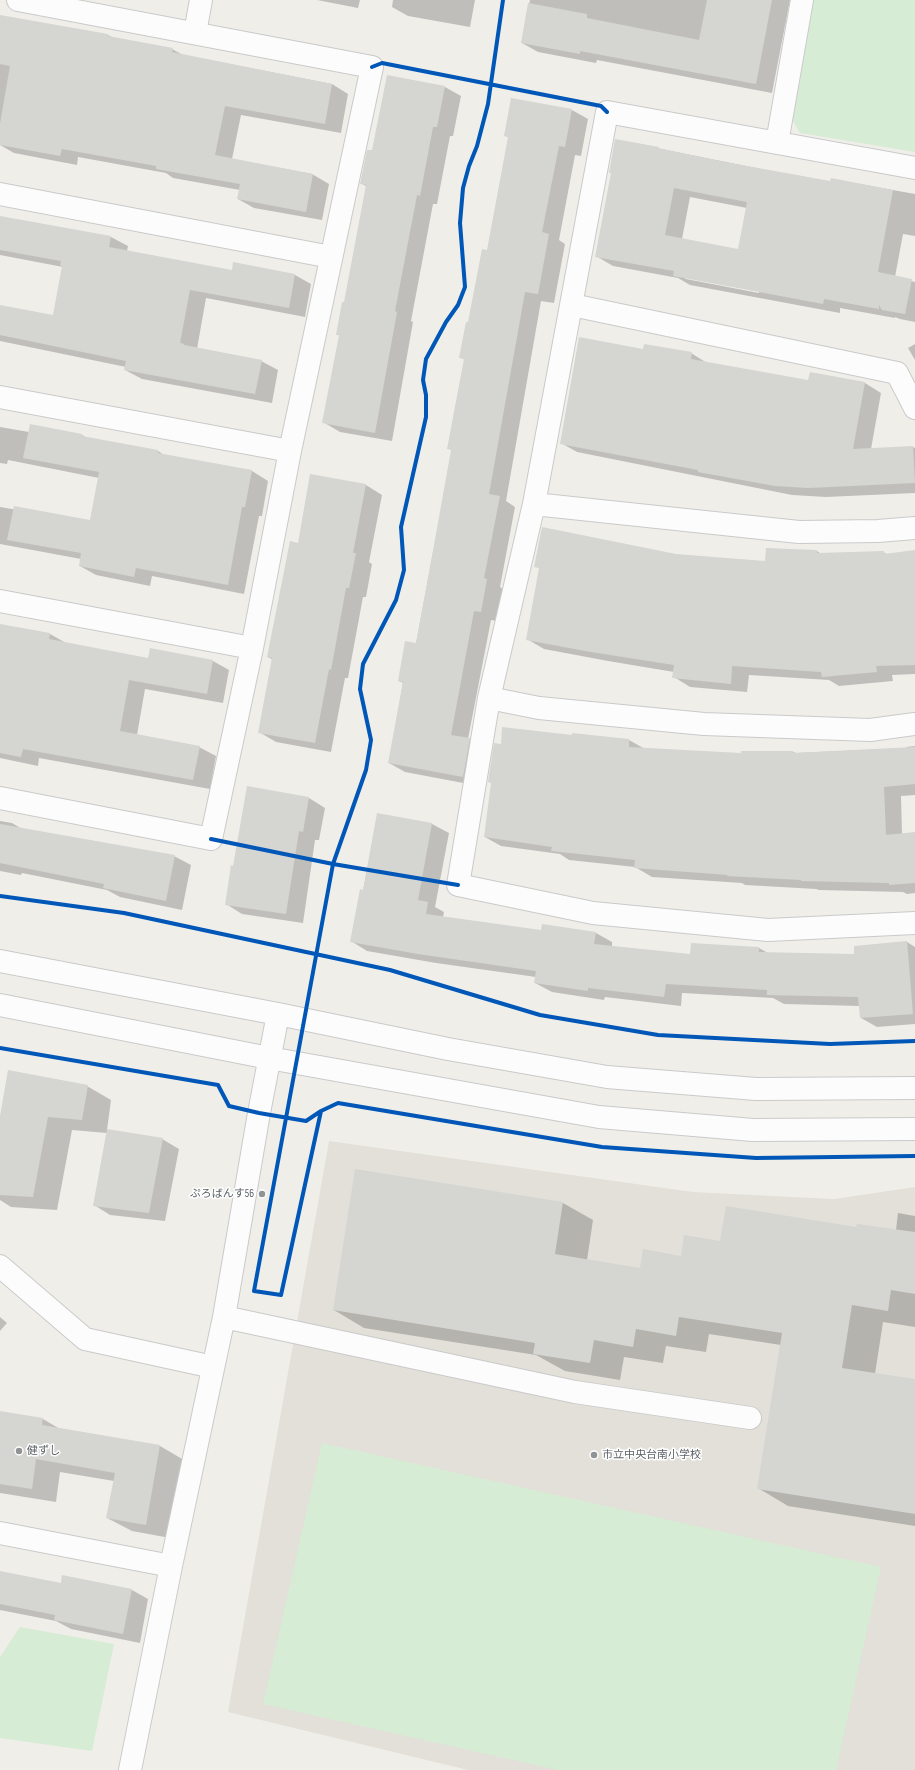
<!DOCTYPE html>
<meta charset="utf-8">
<style>
body{margin:0}
canvas{display:block;background:#efeee9}
</style>
<canvas width="915" height="1770"></canvas>
<script>
const g = document.querySelector('canvas').getContext('2d');
g.lineJoin = 'round';
function fill(path, color) {
  g.fillStyle = color;
  g.fill(path, 'evenodd');
}
function shape(rows) {
  const path = new Path2D();
  for (const r of rows) {
    path.moveTo(r[0], r[1]);
    for (let i = 2; i < r.length; i += 2) path.lineTo(r[i], r[i + 1]);
  }
  return path;
}
function strokePath(path, color, width, dash) {
  g.strokeStyle = color;
  g.lineWidth = width;
  g.lineCap = dash ? 'butt' : 'round';
  g.setLineDash(dash || []);
  g.stroke(path);
}
function label(font, color, halo, rows, align = 'center') {
  g.font = font + ' "Sofia Sans Condensed","Noto Sans JP",sans-serif';
  g.lineWidth = 3;
  g.setLineDash([]);
  g.textBaseline = 'middle';
  g.strokeStyle = halo;
  g.fillStyle = color;
  for (const [text, x, y, turn = 0] of rows) {
    g.save();
    g.translate(x, y);
    g.rotate((+turn || 0) * Math.PI / 180);
    g.textAlign = isNaN(turn) ? turn : align;
    if (halo) g.strokeText(text, 0, 0);
    g.fillText(text, 0, 0);
    g.restore();
  }
}
const education = shape([
 [329,1141,693,1192,834,1199,915,1187,915,1770,468,1770,228,1712]
]);
const green = shape([
 [814,0,915,0,915,152,800,133,790,116],
 [322,1443,881,1567,836,1770,558,1770,263,1704],
 [20,1627,114,1644,92,1751,0,1738,0,1657]
]);
const shadow = shape([
 [317,0,360,0,358,8],
 [393,0,475,0,470,27,408,16,392,7],
 [530,0,790,0,772,93,597,60,596,63,538,52,522,43],
 [0,16,108,35,114,38,172,49,183,55,332,84,348,94,341,133,241,115,232,159,312,174,329,184,322,220,254,208,238,199,240,190,173,178,166,173,78,157,77,165,14,153,0,145],
 [445,87,461,96,453,136,450,136,437,204,433,204,411,321,413,322,392,441,340,432,323,422,340,336,337,334,345,303,367,187,361,183,373,152],
 [572,110,588,119,581,156,575,155,559,240,565,244,554,303,541,301,506,501,515,507,500,587,503,589,497,621,491,620,468,739,486,749,479,786,405,772,389,763,403,683,399,681,416,644,452,451,448,448,465,360,460,357,488,251,509,138,505,135],
 [616,140,831,183,832,179,915,194,915,236,903,234,895,277,915,282,915,322,900,319,895,317,895,318,840,308,840,313,690,285,678,278,613,266,596,256,612,174,610,172],
 [690,197,747,208,739,250,682,239],
 [683,276,759,291,759,293,686,279],
 [0,217,111,237,128,246,127,251,233,271,234,264,295,275,311,284,305,317,206,298,197,349,261,361,278,370,272,403,142,379,125,370,126,367,0,341,0,306,54,316,63,267,0,255],
 [915,344,915,360,908,348],
 [644,350,691,353,707,363,809,381,865,383,881,393,871,449,913,447,915,448,915,493,826,497,792,495,577,452,561,443],
 [0,427,29,432,82,435,87,438,158,451,164,455,252,471,268,481,262,516,259,516,244,594,152,576,150,586,96,575,80,566,81,559,0,544,0,507,90,522,99,478,8,460,7,464,0,463],
 [311,475,366,485,382,495,369,562,372,564,366,597,363,597,348,678,345,678,331,752,276,742,259,732,273,660,268,657,299,544],
 [817,551,821,554,883,552,888,555,915,551,915,674,892,675,893,681,839,686,829,680,749,675,747,692,690,687,674,677,674,672,608,661,544,649,527,639,540,569,536,566,676,555,766,562],
 [0,625,50,634,66,643,149,659,213,661,229,670,223,703,145,689,137,735,199,747,216,756,210,789,39,758,38,766,0,758],
 [572,736,629,740,645,749,742,754,742,752,793,752,796,753,907,748,906,747,915,746,915,795,901,796,902,834,915,833,915,893,907,894,903,892,819,890,816,889,745,885,742,883,652,877,635,867,569,860,560,854,501,846,485,837,502,745],
 [309,798,325,808,319,840,315,840,303,923,242,914,226,904,234,867],
 [378,814,432,824,449,833,435,907,444,912,443,917,542,931,596,933,612,942,612,947,691,955,692,944,759,948,768,953,856,955,907,942,915,947,915,1024,877,1027,861,1018,860,1006,784,1004,773,998,682,993,681,1006,605,997,604,1000,552,992,535,983,536,977,436,963,367,951,351,941,363,891],
 [0,821,12,823,22,829,174,856,191,865,182,910,120,897,107,890,22,873,21,875,0,871],
 [87,1086,111,1100,107,1130,162,1139,179,1149,165,1221,110,1215,94,1205,107,1133,72,1130,57,1210,11,1207,0,1200,0,1122],
 [563,1203,593,1220,587,1260,641,1269,682,1257,721,1242,857,1228,896,1230,898,1213,915,1216,915,1327,883,1322,875,1374,915,1380,915,1526,788,1506,758,1488,781,1345,709,1334,706,1352,666,1346,663,1363,624,1357,620,1380,565,1371,536,1355,364,1328,334,1310],
 [0,1317,7,1323,0,1331],
 [0,1412,43,1419,60,1429,160,1446,184,1460,170,1538,132,1531,107,1518,114,1481,60,1472,56,1502,0,1493],
 [0,1572,62,1584,132,1590,148,1599,140,1643,71,1629,56,1621,0,1610]
]);
const building = shape([
 [707,0,772,0,756,84,580,51,580,54,521,43,528,3,587,14,587,18,699,40],
 [0,15,108,34,108,36,173,48,172,52,332,84,325,124,225,106,215,155,313,174,306,212,237,199,240,184,156,169,156,166,62,149,60,156,0,145,0,124,10,66,0,64],
 [387,75,445,86,437,127,433,127,420,196,417,195,395,311,397,312,375,433,322,423,339,335,336,335,342,302,344,302,366,185,360,184,367,150,372,150],
 [511,98,572,109,565,147,559,146,542,232,549,234,538,294,525,292,489,494,500,496,484,578,487,579,481,612,474,611,451,735,470,738,463,777,388,763,403,682,398,681,405,641,416,643,434,545,451,450,447,449,464,359,459,358,466,322,468,322,482,249,487,250,508,137,504,136],
 [615,139,659,147,658,148,725,162,830,181,831,178,893,190,878,272,912,279,905,314,882,310,879,305,879,309,824,299,823,304,754,291,673,276,674,271,595,257,611,173,609,173],
 [674,188,747,202,738,249,665,235],
 [0,216,111,236,109,247,232,270,233,262,295,274,289,308,190,290,180,343,184,344,184,345,262,360,255,394,124,370,126,361,0,335,0,305,53,315,62,266,60,265,61,261,0,250],
 [579,337,643,349,644,344,692,352,691,359,808,380,810,372,865,382,853,449,913,446,915,483,808,488,775,486,698,472,698,470,560,444],
 [30,424,82,434,82,436,158,450,158,453,252,470,245,507,242,507,228,585,136,568,134,577,79,566,81,553,7,540,14,506,90,520,99,472,23,458],
 [310,474,366,484,353,553,356,553,349,588,346,588,331,670,329,669,315,743,258,733,272,658,267,657,290,541,298,543],
 [542,527,676,554,765,561,766,548,817,550,817,553,884,551,884,554,915,550,915,665,876,666,877,672,822,677,821,672,732,666,731,684,672,678,674,665,591,652,526,640,539,568,534,567],
 [0,624,50,633,49,639,148,658,150,648,213,660,207,694,129,680,120,731,200,746,193,780,23,749,21,757,0,753],
 [502,727,572,735,572,733,629,739,629,747,741,753,741,751,793,751,793,753,915,747,915,784,884,787,886,835,915,832,915,883,889,885,889,883,801,881,801,880,727,876,728,875,634,868,635,860,551,851,552,847,484,837,491,783,488,782,494,743,501,744],
 [247,786,309,797,303,832,299,831,286,914,225,905,231,865,233,866],
 [377,813,432,823,418,900,428,902,426,914,541,930,542,924,596,932,594,944,690,954,691,943,759,947,759,952,854,954,854,946,907,941,913,1014,860,1018,858,997,767,995,767,990,666,984,664,997,588,988,588,991,534,983,536,971,418,954,350,942,360,889,363,890],
 [0,824,175,855,166,901,103,888,104,884,0,863],
 [8,1070,88,1085,82,1120,48,1117,33,1197,0,1195,0,1116],
 [107,1129,163,1138,149,1213,93,1206],
 [355,1169,563,1202,555,1254,640,1268,643,1249,681,1256,684,1235,720,1241,726,1206,856,1227,857,1224,915,1232,915,1294,891,1290,888,1311,852,1305,842,1368,915,1379,915,1514,757,1489,782,1333,679,1317,676,1336,636,1329,633,1347,594,1340,590,1363,533,1354,535,1343,333,1310],
 [0,1411,43,1418,42,1425,160,1445,146,1525,106,1518,115,1473,36,1459,32,1489,0,1484],
 [0,1571,61,1583,62,1575,132,1589,123,1634,54,1620,55,1615,0,1604]
]);
const minor = shape([
 [195,33,201,0],
 [777,143,802,0],
 [915,168,607,112,534,504,489,698,458,885,593,913,768,930,915,923],
 [0,194,331,257],
 [572,305,897,373,915,408],
 [0,397,290,451],
 [534,504,799,532,878,531,915,528],
 [0,601,252,648],
 [489,698,539,708,704,724,870,730,915,724],
 [0,798,211,839,252,648,290,451,372,67,18,0],
 [0,961,278,1014,448,1049,607,1077,756,1089,915,1088],
 [0,1005,269,1058,599,1117,753,1130,915,1129],
 [0,1266,85,1339,213,1367],
 [224,1317,575,1392,750,1418],
 [0,1533,171,1566],
 [130,1770,171,1566,224,1317,259,1113,278,1014]
]);
const cycleway = shape([
 [372,67,382,63,601,106,607,112],
 [211,839,333,864,458,885],
 [0,896,124,913,390,970,540,1015,658,1035,830,1044,915,1041],
 [0,1048,218,1085,229,1106,259,1113,306,1121,321,1111,338,1103,602,1147,756,1158,915,1156],
 [321,1111,281,1295,254,1291,333,864,366,770,371,740,360,689,363,664,396,600,404,570,401,527,426,417,426,395,423,380,426,359,446,322,458,305,465,287,460,223,463,188,469,166,477,146,488,104,503,0]
]);
const markers = [
 [262,1194,4,"#919495"],
 [19,1451,4,"#919495"],
 [594,1455,4,"#919495"]
];
const poiNames = [
 ["ぷろばんす56",254,1194,"right"],
 ["健ずし",27,1451],
 ["市立中央台南小学校",602,1455]
];
fill(education, '#e2e0d9');
fill(green, '#d7ecd4');
fill(shadow, '#0003');
fill(building, '#d5d5d2');
strokePath(minor, '#cacaca', 24);
strokePath(minor, '#fdfcfc', 22);
strokePath(cycleway, '#0057b8', 4);
for (const [x, y, r, color] of markers) {
  const dot = new Path2D();
  dot.arc(x, y, r, 0, 2 * Math.PI);
  g.fillStyle = color;
  g.fill(dot);
  strokePath(dot, '#fff', 1.5);
}
label('11px', '#5e6368', '#fff', poiNames, 'left');
</script>
